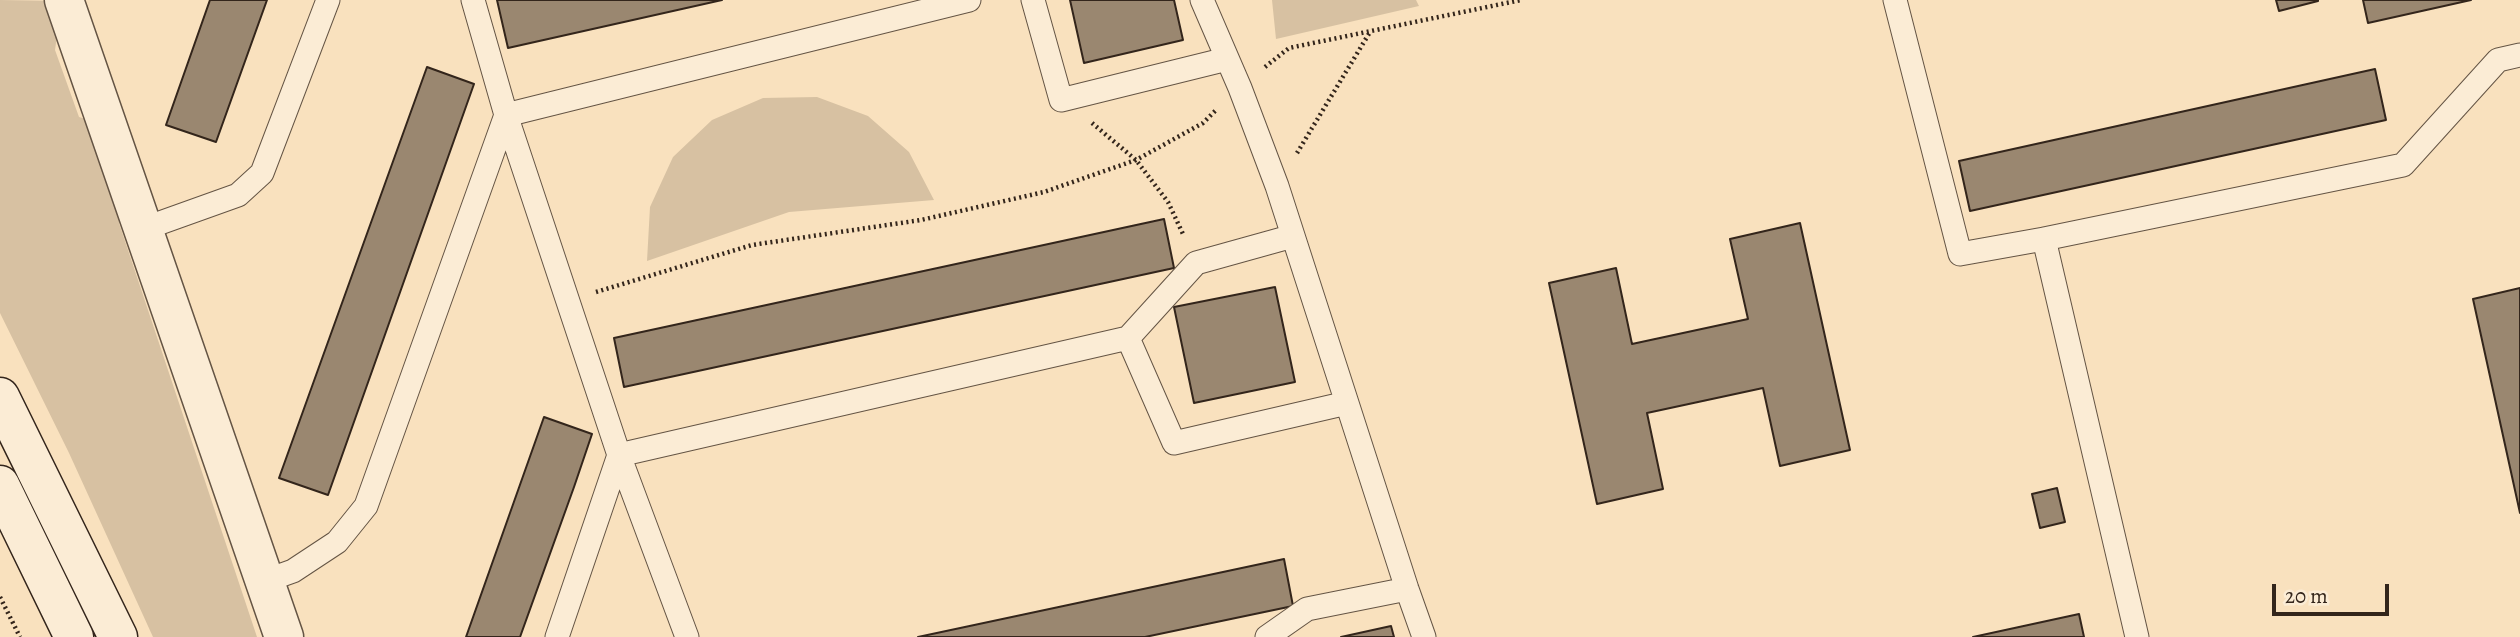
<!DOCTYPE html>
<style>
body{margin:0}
#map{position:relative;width:2520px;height:637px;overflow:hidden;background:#f9e1be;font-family:Alegreya,serif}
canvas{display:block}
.scale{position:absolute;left:2272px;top:584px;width:117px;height:32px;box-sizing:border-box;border:4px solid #33251b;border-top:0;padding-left:9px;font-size:21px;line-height:24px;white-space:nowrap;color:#33251b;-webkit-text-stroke:5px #fbecd5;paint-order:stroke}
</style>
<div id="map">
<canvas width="2520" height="637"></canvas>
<div class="scale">20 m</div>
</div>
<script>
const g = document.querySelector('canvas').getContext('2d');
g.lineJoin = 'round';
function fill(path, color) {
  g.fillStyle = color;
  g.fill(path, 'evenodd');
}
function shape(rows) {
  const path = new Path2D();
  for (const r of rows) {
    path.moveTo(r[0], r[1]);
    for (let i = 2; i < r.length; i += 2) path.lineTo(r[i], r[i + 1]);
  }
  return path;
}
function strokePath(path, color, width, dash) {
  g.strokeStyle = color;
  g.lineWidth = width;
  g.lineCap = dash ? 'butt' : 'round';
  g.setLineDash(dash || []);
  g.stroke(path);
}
const green = shape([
 [0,0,62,1,55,50,79,117,104,124,128,213,119,223,257,637,153,637,69,453,0,313],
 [1272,0,1416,0,1419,6,1276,39],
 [817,97,868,116,909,152,934,200,789,212,647,261,650,207,673,157,712,120,763,98]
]);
const building = shape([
 [210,0,267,0,216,142,166,125,210,0],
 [497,0,722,0,508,48,497,0],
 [1070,0,1174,0,1183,40,1084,63,1070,0],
 [2276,0,2318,0,2318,1,2279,11,2276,0],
 [2363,0,2471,0,2368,23,2363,0],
 [427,67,474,84,328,495,279,478,427,67],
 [2375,69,2386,120,1970,211,1959,161,2375,69],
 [1164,219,1174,268,624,387,614,338,1164,219],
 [1800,223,1850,450,1780,466,1763,388,1647,413,1663,489,1597,504,1549,283,1616,268,1632,344,1748,319,1730,239,1800,223],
 [1275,287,1295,382,1194,403,1174,307,1275,287],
 [2520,288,2520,513,2473,299,2520,288],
 [544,417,592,434,574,487,520,637,466,637,544,417],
 [2057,488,2065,522,2040,528,2032,494,2057,488],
 [1284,559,1293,606,1145,637,918,637,1284,559],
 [2079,614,2084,637,1973,637,2079,614],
 [1391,626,1394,637,1341,637,1391,626]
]);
const path = shape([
 [1265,67,1289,48,1521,0],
 [1092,123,1136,160,1168,202,1183,234],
 [1297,153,1370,32],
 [596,292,752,245,921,220,1044,192,1136,160,1203,123,1216,110],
 [0,597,20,637]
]);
const lane = shape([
 [473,0,506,115,619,455,687,637],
 [1033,0,1061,100,1227,59],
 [1202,0,1240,88,1277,186,1407,589,1424,637],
 [1895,0,1960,254,2044,239,2137,637],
 [143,229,238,195,262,173,328,0],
 [2044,239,2403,165,2498,60,2520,55],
 [1128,338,1174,443,1347,403],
 [265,581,293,571,337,542,366,506,506,115,969,0],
 [557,637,619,455,1128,338,1196,263,1293,236],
 [1267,637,1307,609,1407,589]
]);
const street = shape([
 [64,0,284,637]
]);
const secondary = shape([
 [0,397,118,637],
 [0,485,74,637]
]);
fill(green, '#d7c1a2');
fill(building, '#9a8770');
strokePath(building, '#33251b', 2);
strokePath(lane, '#645444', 25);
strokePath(street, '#645444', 41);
strokePath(secondary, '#33251b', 41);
strokePath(path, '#33251b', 4.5, [2, 3.5]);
strokePath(lane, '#fbecd5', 23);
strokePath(street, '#fbecd5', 38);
strokePath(secondary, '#fbecd5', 38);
</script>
